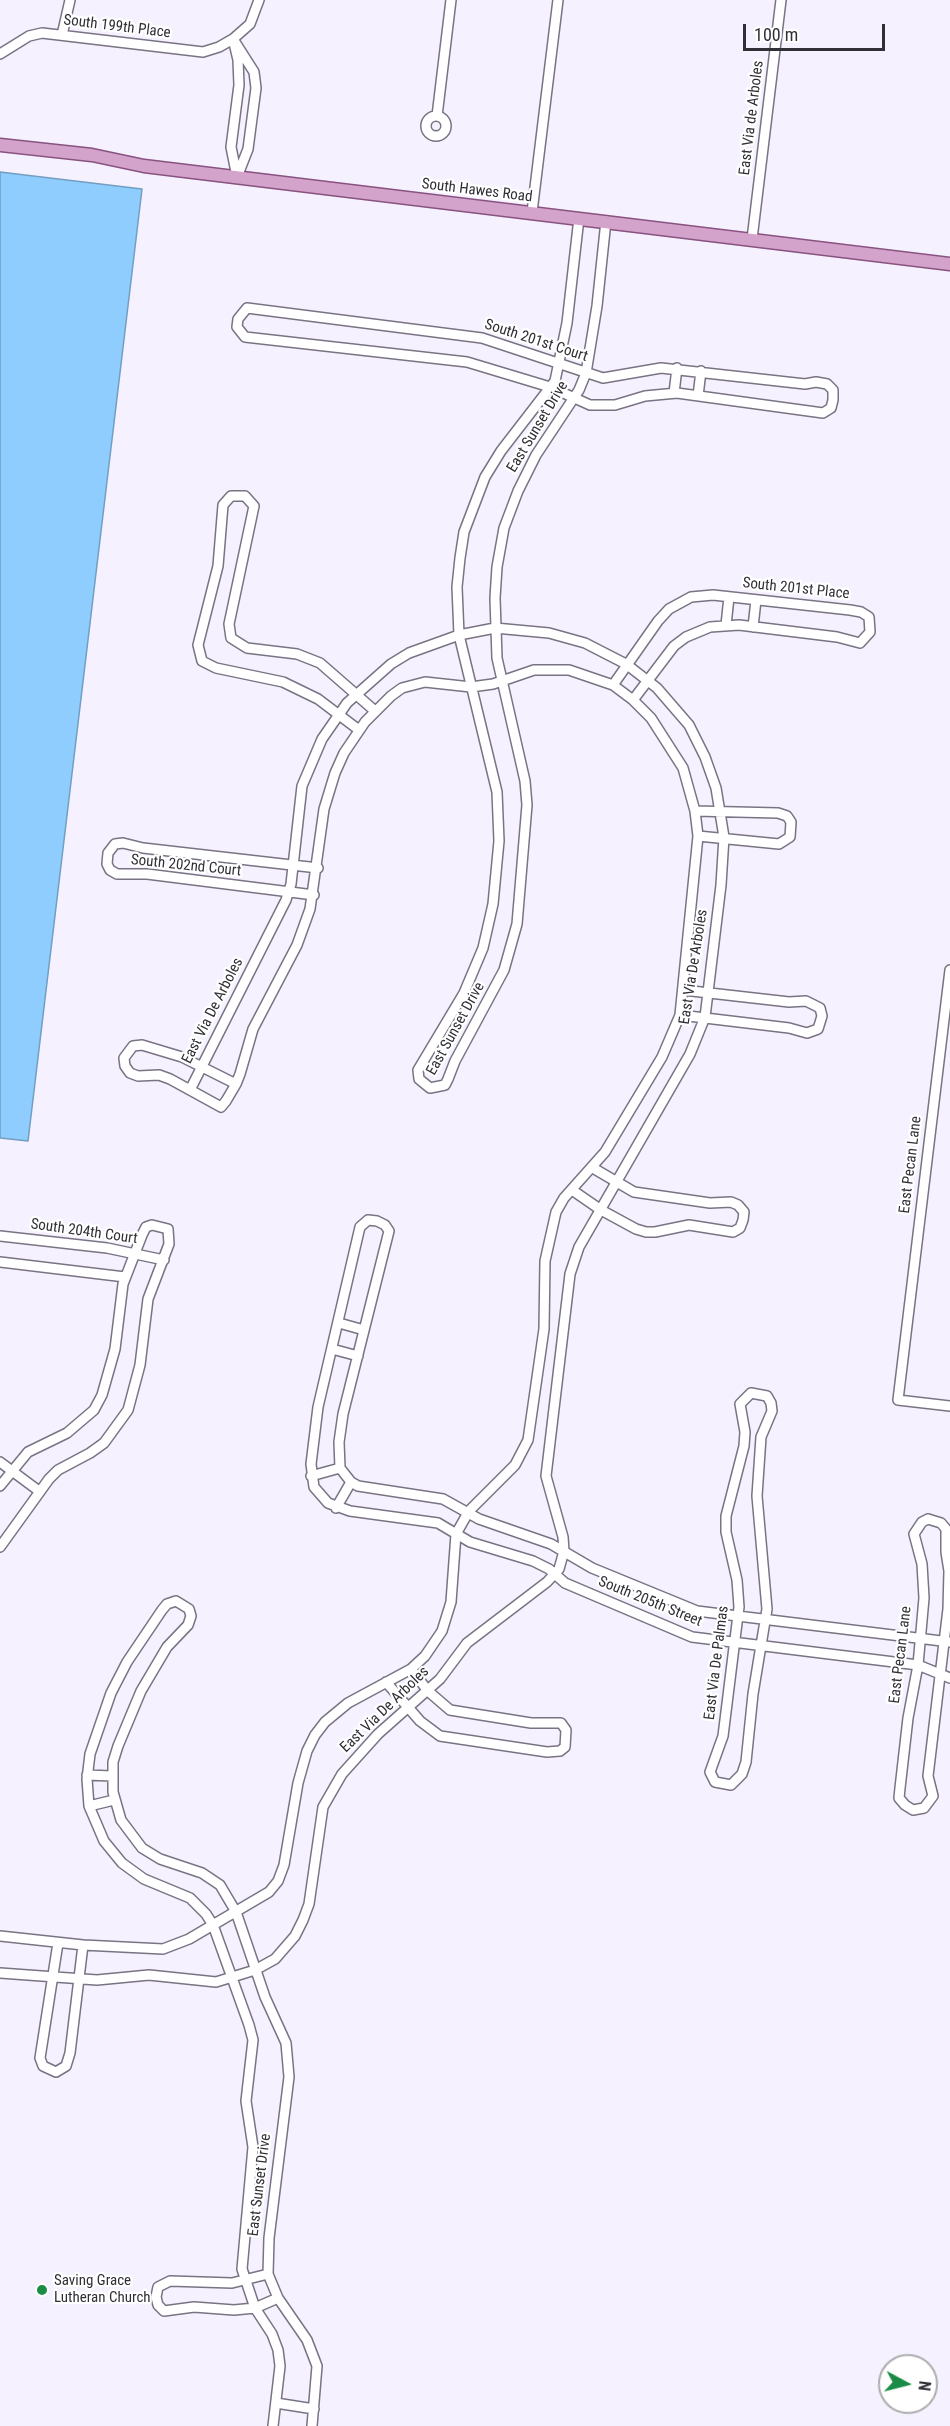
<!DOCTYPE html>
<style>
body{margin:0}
#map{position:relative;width:950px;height:2426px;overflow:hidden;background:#f6f1ff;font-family:"Roboto Condensed",sans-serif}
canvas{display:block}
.north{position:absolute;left:878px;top:2354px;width:60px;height:60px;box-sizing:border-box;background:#fff;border:2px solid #adacaf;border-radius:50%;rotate:97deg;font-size:16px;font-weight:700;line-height:24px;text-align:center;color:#312f36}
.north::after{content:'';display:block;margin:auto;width:21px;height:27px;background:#1a8c45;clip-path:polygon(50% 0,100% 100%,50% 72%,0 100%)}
.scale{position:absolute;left:743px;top:24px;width:142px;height:27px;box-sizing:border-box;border:3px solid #312f36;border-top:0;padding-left:8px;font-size:18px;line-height:21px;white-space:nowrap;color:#312f36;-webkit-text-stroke:4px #fff;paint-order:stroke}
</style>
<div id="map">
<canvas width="950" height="2426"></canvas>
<div class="north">N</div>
<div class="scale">100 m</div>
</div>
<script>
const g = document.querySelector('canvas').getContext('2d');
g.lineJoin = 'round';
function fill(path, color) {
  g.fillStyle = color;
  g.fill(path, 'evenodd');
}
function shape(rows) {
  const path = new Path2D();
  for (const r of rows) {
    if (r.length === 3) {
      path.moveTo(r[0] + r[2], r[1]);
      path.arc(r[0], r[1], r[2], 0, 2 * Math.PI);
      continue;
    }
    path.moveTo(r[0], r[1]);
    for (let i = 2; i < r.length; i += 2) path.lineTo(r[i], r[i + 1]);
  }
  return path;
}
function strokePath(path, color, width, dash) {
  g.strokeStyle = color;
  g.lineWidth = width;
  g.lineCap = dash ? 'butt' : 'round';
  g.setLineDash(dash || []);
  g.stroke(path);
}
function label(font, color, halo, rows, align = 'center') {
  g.font = font + ' "Roboto Condensed",sans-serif';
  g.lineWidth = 4.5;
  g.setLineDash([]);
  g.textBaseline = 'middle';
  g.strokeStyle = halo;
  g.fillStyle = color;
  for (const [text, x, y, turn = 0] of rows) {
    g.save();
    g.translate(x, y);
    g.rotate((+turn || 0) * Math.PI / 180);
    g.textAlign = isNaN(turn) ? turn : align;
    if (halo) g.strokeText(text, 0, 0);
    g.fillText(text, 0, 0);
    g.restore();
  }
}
const water = shape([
 [0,172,142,189,28,1141,0,1138,0,172]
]);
const minor = shape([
 [62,35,70,0],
 [233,39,254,72,256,88,248,149,237,177],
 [234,43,238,60,239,85,231,147,237,177],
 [0,54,29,36,42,33,203,52,219,47,233,39,250,24,259,0],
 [437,116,451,0],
 [436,126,10],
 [532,212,558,0],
 [579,218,567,323,555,381,501,451,485,477,464,532,460,558,457,587,459,635,497,792,499,841,493,904,483,948,464,993,418,1070,419,1079,430,1088,445,1085,448,1079,455,1061,504,970,517,924,527,805,525,781,497,658,495,598,497,567,504,528,518,491,536,455,579,390,586,373,597,306,606,221],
 [752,239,781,0],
 [247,308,482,338,603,378,661,368,805,384,816,382,827,384,833,390,833,400,831,408,823,413,677,393,645,396,615,405,590,405,550,387,467,362,245,337,237,327,238,319,247,308],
 [674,393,677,368],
 [698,396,701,371],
 [726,625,729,597],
 [753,627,756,600],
 [613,685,658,621,669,609,691,597,713,595,850,610,861,612,869,617,870,632,860,643,837,637,739,625,710,627,686,637,674,646,633,700],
 [359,730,318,699,283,682,216,668,202,661,198,645,218,566,223,505,231,496,245,496,254,506,229,624,231,638,247,648,297,654,320,663,375,711],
 [695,811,778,813,787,816,791,822,790,837,779,844,698,836],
 [314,895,147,874,117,874,110,870,107,864,108,853,115,844,123,843,143,848,318,868],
 [950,970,898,1400,950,1406],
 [680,1015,789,1028,807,1033,818,1029,822,1016,820,1008,806,1001,789,1002,683,990],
 [572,1190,601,1210,636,1229,646,1232,655,1232,689,1225,733,1232,740,1228,743,1220,744,1212,738,1205,731,1202,710,1203,634,1192,593,1168],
 [0,1236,107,1248,164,1260],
 [0,1262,125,1277],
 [339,1323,364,1330],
 [332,1349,358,1356],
 [751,1393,767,1396,771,1403,772,1411,761,1437,757,1496,767,1609,753,1694,746,1762,742,1774,731,1785,715,1782,710,1772,723,1736,739,1607,737,1580,726,1532,726,1516,744,1446,745,1432,740,1404,751,1393],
 [0,1462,39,1491],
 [311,1476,340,1468],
 [0,1486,28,1452,67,1433,94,1410,102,1395,115,1349,123,1284,142,1235,146,1227,152,1225,168,1229,169,1244,148,1299,140,1365,128,1410,104,1443,90,1453,58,1470,49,1479,0,1547],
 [336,1508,351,1482],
 [928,1519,941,1523,946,1529,946,1552,949,1571,948,1609,928,1776,933,1796,924,1808,913,1810,905,1805,899,1798,900,1788,908,1718,918,1665,924,1598,922,1564,914,1534,922,1522,928,1519],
 [950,1642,697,1611,592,1568,551,1544,479,1519,443,1499,358,1486,351,1482,340,1468,339,1442,343,1414,389,1231,385,1225,377,1221,368,1220,360,1227,318,1407,311,1464,314,1487,328,1503,350,1511,438,1523,470,1542,533,1561,549,1569,565,1583,692,1637,918,1665,950,1678],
 [386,1682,420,1721,440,1736,547,1752,560,1751,565,1747,566,1730,561,1723,531,1723,450,1710,428,1691,411,1669],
 [87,1775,112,1776],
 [89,1806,114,1800],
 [0,1936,83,1945,163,1949,189,1939,269,1892,278,1881,284,1865,298,1783,307,1751,315,1735,325,1722,348,1703,411,1669,425,1656,442,1631,451,1602,456,1534,469,1511,515,1465,528,1440,544,1329,545,1261,556,1212,564,1198,605,1152,662,1057,680,1015,698,836,695,811,683,768,651,718,633,700,613,685,569,670,534,670,493,684,471,687,425,682,402,688,391,696,365,722,344,753,335,773,324,809,310,909,297,945,253,1029,240,1074,236,1084,226,1101,221,1107,170,1079,159,1075,138,1076,130,1073,125,1066,124,1058,133,1046,142,1045,182,1057,236,1084],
 [58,1943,40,2058,43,2066,56,2072,66,2066,70,2053,83,1945],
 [0,1973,97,1980,149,1975,216,1982,255,1970,275,1959,295,1936,303,1920,309,1904,323,1807,342,1774,378,1734,440,1679,467,1643,547,1582,559,1569,564,1551,563,1537,546,1476,570,1274,579,1247,690,1054,705,1017,721,885,724,837,716,788,705,757,689,725,657,688,626,664,585,643,549,633,495,628,459,635,409,653,391,664,347,703,322,739,302,786,291,884,286,900,190,1090],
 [268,2274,232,2283,170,2281,158,2287,156,2297,158,2305,164,2311,194,2307,234,2310,255,2308,278,2298],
 [276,2403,314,2409],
 [273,2426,280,2366,278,2350,272,2334,255,2308,242,2269,253,2147,246,2101,253,2040,249,2025,213,1925,206,1914,190,1898,144,1879,122,1863,104,1841,89,1806,87,1779,90,1754,111,1693,127,1662,162,1610,167,1604,176,1601,189,1609,191,1616,188,1625,167,1647,141,1691,118,1746,113,1762,113,1792,121,1820,142,1848,160,1859,202,1873,220,1885,236,1912,265,1997,286,2043,289,2077,269,2238,268,2274,278,2298,307,2340,317,2366,312,2426]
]);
const major = shape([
 [0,145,92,155,144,166,950,264]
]);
const markers = [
 [42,2290,6,"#1a8c45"]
];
const streetNames = [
 ["South 199th Place",117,27,7],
 ["East Via de Arboles",752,118,-83],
 ["South Hawes Road",477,191,7],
 ["South 201st Court",536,341,18],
 ["East Sunset Drive",538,427,-59],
 ["South 201st Place",796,589,6],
 ["South 202nd Court",186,866,6],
 ["East Via De Arboles",694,967,-81],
 ["East Via De Arboles",213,1011,-63],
 ["East Sunset Drive",456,1029,-61],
 ["East Pecan Lane",911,1165,-83],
 ["South 204th Court",84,1232,8],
 ["South 205th Street",650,1602,22],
 ["East Pecan Lane",901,1655,-83],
 ["East Via De Palmas",717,1663,-83],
 ["East Via De Arboles",385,1710,-44],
 ["East Sunset Drive",260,2185,-83]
];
const poiNames = [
 ["Saving Grace",54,2281],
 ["Lutheran Church",54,2298]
];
fill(water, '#8ecdfd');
strokePath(water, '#729ec1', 1.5);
strokePath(minor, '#797383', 12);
strokePath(major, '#885281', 15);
strokePath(minor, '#fff', 9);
strokePath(major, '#d4a3cb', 12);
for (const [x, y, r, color] of markers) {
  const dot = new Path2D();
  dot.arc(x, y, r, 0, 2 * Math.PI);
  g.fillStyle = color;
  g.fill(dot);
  strokePath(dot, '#fff', 2);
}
label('15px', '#312f36', '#fff', streetNames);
label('15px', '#312f36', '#fff', poiNames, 'left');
</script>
